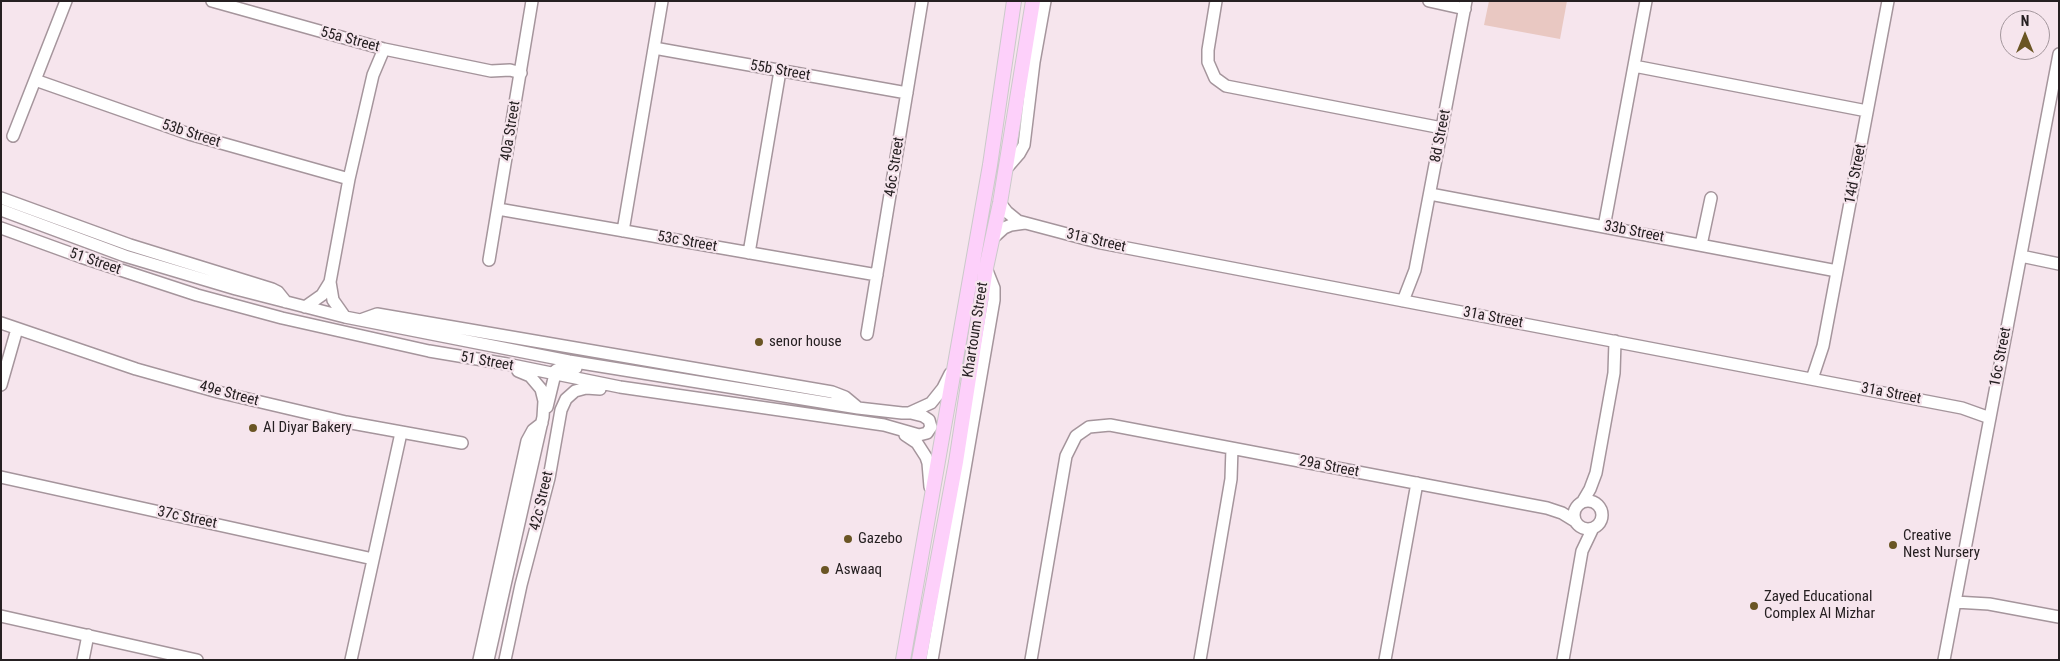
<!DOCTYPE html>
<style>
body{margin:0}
#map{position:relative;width:2060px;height:661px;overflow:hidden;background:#f6e5ed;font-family:"Roboto Condensed",sans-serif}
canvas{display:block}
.frame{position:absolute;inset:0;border:2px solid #262022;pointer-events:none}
.north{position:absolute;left:2000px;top:10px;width:50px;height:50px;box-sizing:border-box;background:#f6e5ed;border:1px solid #a3969c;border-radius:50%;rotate:0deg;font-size:14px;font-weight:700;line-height:20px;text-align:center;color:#262022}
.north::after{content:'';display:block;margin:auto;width:18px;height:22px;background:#6a5524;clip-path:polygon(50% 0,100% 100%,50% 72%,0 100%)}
</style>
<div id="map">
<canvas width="2060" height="661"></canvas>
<div class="frame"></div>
<div class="north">N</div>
</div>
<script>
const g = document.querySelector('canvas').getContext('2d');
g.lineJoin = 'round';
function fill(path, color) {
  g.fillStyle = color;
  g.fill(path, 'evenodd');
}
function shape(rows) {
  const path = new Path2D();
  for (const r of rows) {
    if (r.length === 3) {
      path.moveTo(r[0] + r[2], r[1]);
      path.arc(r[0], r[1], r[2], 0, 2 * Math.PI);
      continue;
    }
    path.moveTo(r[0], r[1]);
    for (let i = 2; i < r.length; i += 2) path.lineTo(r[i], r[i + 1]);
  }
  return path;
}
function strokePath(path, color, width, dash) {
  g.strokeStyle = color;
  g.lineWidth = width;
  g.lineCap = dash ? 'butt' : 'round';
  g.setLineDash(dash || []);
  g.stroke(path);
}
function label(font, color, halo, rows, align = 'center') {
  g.font = font + ' "Roboto Condensed",sans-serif';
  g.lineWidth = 4.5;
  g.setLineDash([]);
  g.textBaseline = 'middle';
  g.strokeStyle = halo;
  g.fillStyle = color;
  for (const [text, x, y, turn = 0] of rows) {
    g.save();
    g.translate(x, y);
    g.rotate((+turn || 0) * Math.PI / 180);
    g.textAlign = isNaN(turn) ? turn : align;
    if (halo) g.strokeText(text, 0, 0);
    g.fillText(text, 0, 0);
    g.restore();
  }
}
const green = shape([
 [1489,1,1567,1,1560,39,1484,25]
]);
const minor = shape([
 [212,1,384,49,491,71,510,70,521,73],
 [1216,1,1208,50,1208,62,1215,78,1226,86,1442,128],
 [1429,1,1465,9],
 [654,48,907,93],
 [1634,66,1867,111],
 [35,80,189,134,349,179],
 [13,136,66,1],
 [1006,169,1019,154,1024,145,1034,62,1045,1],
 [1430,194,1837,271],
 [1,198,130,245,272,289,278,292,286,302],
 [1000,203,1007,212,1018,221,1101,243,1962,408,1990,418],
 [498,209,877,275],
 [1,210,125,256,236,289,345,317,569,361,858,408,902,413,909,413,931,403,943,388,950,374],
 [1604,227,1646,1],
 [1,228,81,257,197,295,282,318,429,351,507,364,620,387,884,425,919,435,927,433,931,427,929,420,923,416,911,413],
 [623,231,662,1],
 [993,238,1004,228,1011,225,1025,223],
 [1701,245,1711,198],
 [749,253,780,71],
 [2021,256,2059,264],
 [489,260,532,1],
 [1403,301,1415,270,1466,1],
 [305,307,322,295,330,282],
 [345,317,333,300,330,282,349,179,373,75,384,49],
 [363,319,377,314,832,392,845,397,857,407],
 [1,323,136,369,218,392,346,422,462,443],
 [867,334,922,1],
 [1812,379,1823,346,1888,1],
 [1,385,17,329],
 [547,407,556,370,563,367,576,368],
 [905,435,917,443,926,457,928,463,930,487],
 [1,477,373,559],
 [1588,515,14],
 [1583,501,1590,489,1596,473,1614,373,1615,341],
 [1955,602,1989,604,2059,617],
 [1,616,197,660],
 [83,660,88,635],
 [351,660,401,433],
 [479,660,527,441,533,430,542,423],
 [488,660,543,417,544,401,541,389,530,376,518,371],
 [505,660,521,585,549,478,561,410,566,399,575,391,586,388,600,389],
 [932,660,994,300,994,288,986,268],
 [1031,660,1066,456,1076,436,1089,427,1110,425,1547,508,1562,513,1575,521],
 [1200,660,1231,479,1232,448],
 [1385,660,1417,483],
 [1563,660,1582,551,1593,528],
 [1944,660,2059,54]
]);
const major = shape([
 [903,660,990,165,1014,1],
 [919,660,956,462,986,268,1000,203,1033,1]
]);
const markers = [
 [759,342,5,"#6a5524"],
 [253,428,5,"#6a5524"],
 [848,539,5,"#6a5524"],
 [1893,545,5,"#6a5524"],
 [825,570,5,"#6a5524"],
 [1754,606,5,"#6a5524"]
];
const streetNames = [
 ["55a Street",350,40,15],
 ["55b Street",780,71,10],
 ["40a Street",511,131,-81],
 ["53b Street",191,134,18],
 ["8d Street",1441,136,-79],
 ["46c Street",895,167,-81],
 ["14d Street",1856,174,-79],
 ["33b Street",1634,232,11],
 ["31a Street",1096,241,13],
 ["53c Street",687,242,10],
 ["51 Street",95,262,19],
 ["31a Street",1493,318,11],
 ["Khartoum Street",976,330,-81],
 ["16c Street",2001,357,-79],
 ["51 Street",487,362,10],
 ["49e Street",229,394,15],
 ["31a Street",1891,394,11],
 ["29a Street",1329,467,11],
 ["42c Street",542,501,-77],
 ["37c Street",187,518,12]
];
const poiNames = [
 ["senor house",769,342],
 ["Al Diyar Bakery",263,428],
 ["Creative",1903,536],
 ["Nest Nursery",1903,553],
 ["Gazebo",858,539],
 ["Aswaaq",835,570],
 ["Zayed Educational",1764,597],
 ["Complex Al Mizhar",1764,614]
];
fill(green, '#e9c8c2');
strokePath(minor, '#a5959c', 14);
strokePath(major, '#cbc9ca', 16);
strokePath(minor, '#fff', 11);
strokePath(major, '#fdd0fa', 14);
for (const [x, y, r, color] of markers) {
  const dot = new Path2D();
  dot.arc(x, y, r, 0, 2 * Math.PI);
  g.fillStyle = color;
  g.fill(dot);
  strokePath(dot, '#f6e5ed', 2);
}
label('15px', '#262022', '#f6e5ed', streetNames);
label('15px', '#262022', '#f6e5ed', poiNames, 'left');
</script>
